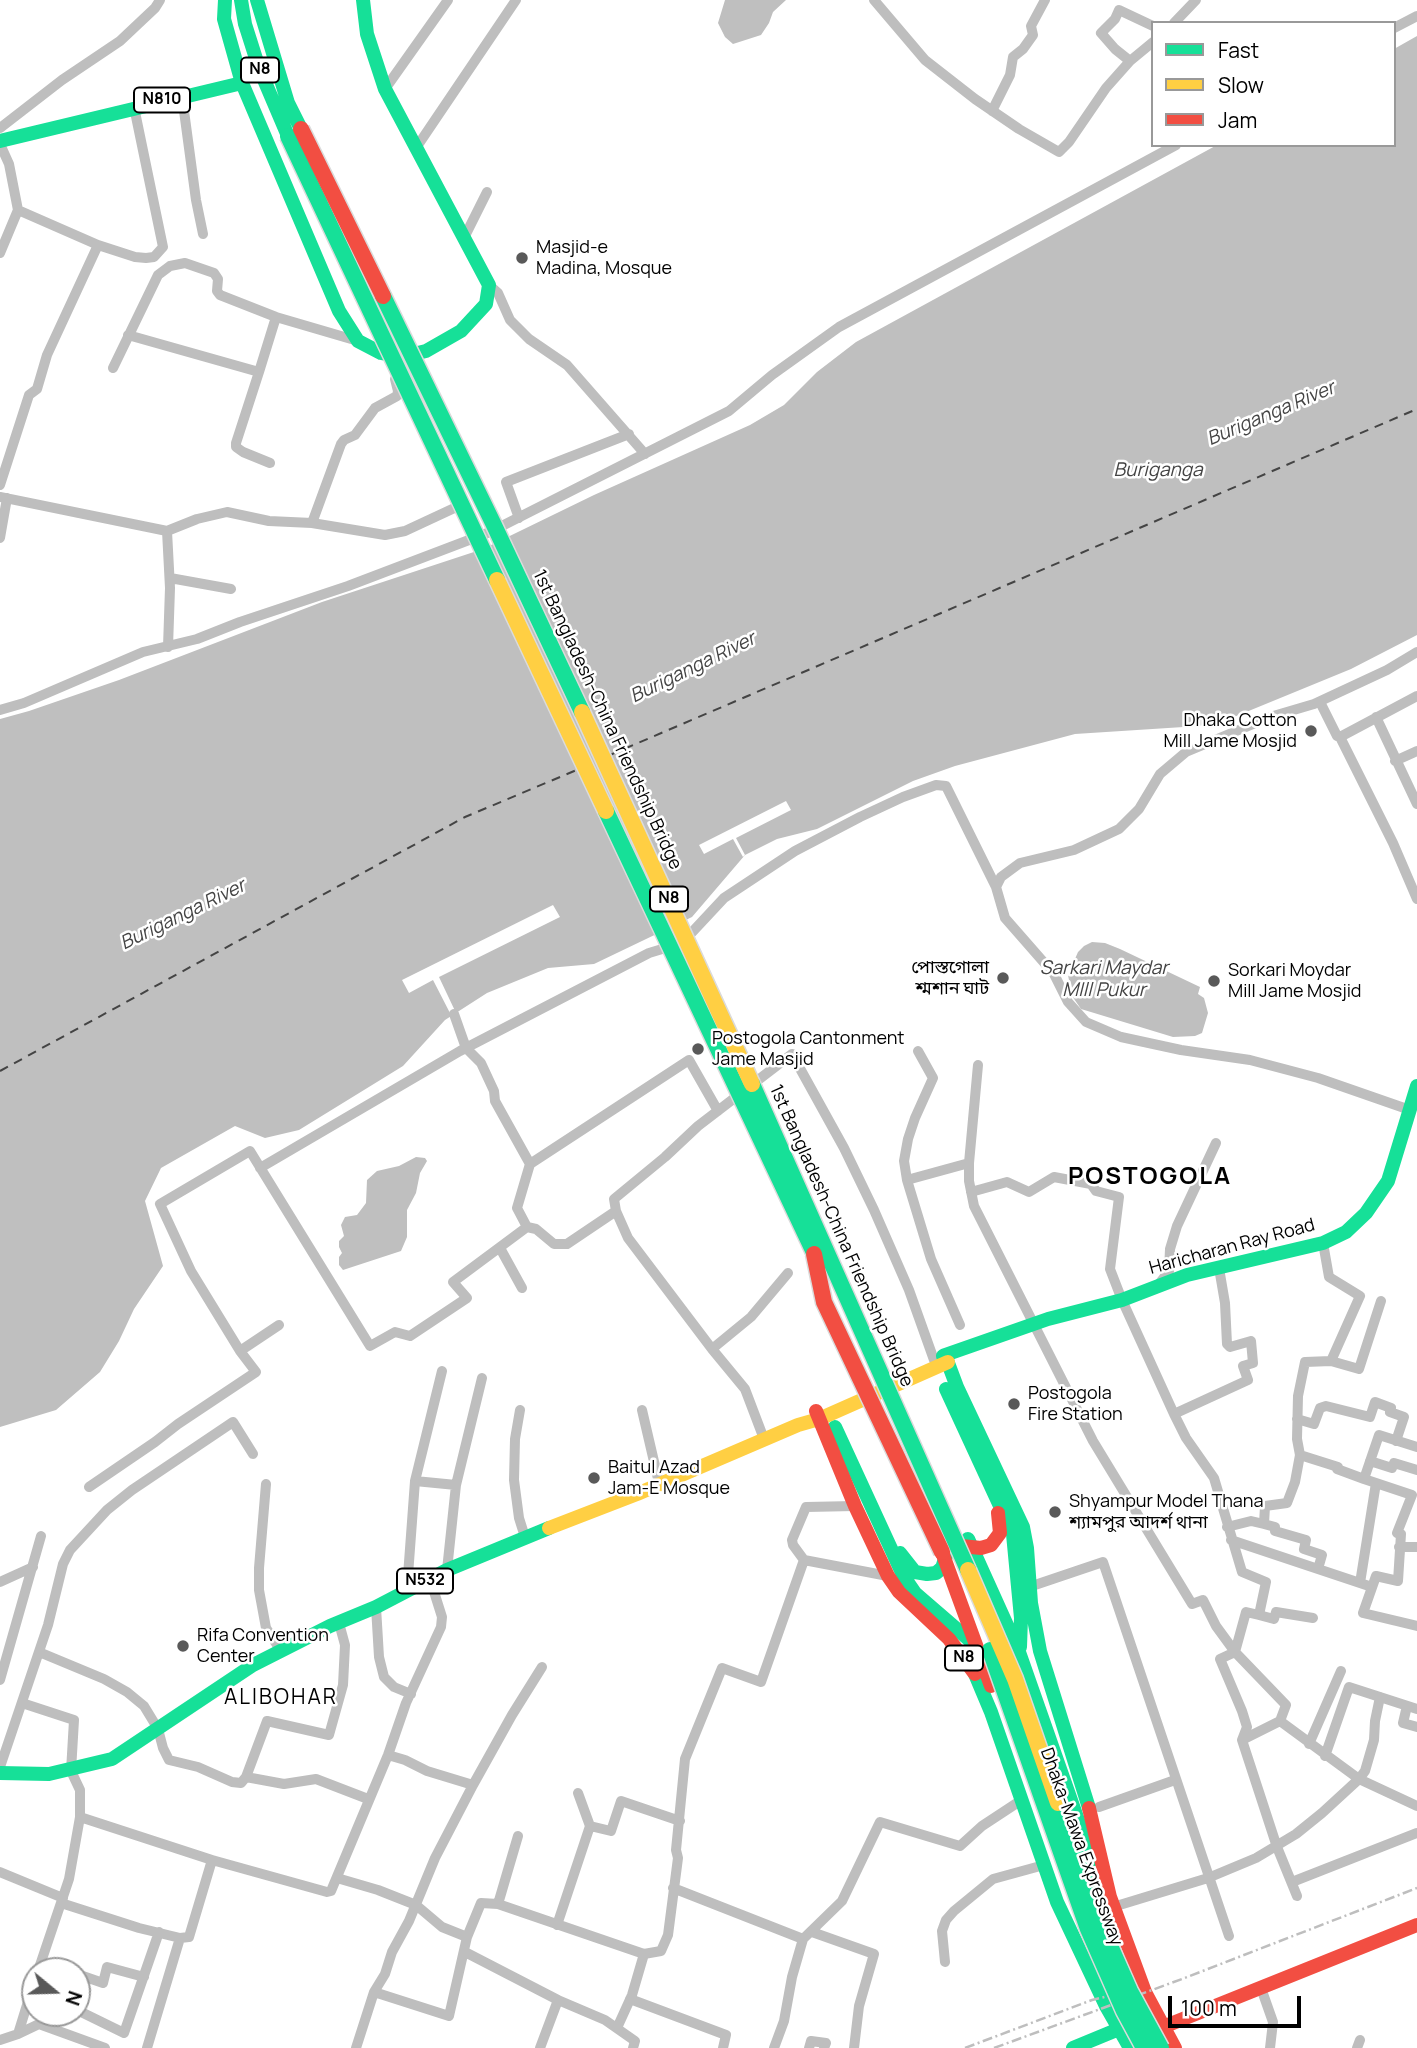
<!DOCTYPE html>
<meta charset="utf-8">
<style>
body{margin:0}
#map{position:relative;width:1417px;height:2048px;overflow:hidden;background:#fff;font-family:Manrope,sans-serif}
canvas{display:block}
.legend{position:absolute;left:1151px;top:21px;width:245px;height:126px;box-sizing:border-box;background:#fff;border:2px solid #999;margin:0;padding:9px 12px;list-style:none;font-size:21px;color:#000}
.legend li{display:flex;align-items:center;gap:14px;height:35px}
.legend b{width:35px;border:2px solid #999}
.north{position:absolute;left:21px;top:1957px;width:70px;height:70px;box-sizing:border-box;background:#fff;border:2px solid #999;border-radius:50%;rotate:109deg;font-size:19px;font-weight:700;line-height:28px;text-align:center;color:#000}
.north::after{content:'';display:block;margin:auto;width:24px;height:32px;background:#595959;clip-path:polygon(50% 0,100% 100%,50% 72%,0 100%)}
.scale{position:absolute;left:1168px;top:1996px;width:133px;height:32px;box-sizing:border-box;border:4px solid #000;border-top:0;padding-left:9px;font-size:21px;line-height:24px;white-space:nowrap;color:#000;-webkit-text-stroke:5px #fff;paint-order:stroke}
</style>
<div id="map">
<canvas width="1417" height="2048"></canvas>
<ul class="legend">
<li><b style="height:9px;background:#16e098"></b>Fast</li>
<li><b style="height:9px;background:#ffcf43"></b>Slow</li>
<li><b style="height:9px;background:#f24e42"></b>Jam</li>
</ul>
<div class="north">N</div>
<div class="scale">100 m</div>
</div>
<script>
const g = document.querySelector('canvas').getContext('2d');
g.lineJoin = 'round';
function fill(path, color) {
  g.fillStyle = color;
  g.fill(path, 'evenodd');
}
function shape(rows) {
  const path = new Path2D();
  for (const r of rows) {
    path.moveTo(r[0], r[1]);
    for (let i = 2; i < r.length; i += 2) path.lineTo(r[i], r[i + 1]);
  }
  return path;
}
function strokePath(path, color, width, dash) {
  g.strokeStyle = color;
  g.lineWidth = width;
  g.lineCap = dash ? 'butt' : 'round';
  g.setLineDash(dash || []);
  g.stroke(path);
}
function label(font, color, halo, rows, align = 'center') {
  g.font = font + ' Manrope,"Noto Sans Bengali",sans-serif';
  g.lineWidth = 5;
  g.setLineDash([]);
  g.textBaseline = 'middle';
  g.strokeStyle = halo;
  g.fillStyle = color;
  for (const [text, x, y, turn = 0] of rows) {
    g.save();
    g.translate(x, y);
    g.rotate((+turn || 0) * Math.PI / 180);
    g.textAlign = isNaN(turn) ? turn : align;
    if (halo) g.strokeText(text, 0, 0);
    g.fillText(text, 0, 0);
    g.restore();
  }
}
const water = shape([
 [725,0,786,0,773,12,769,23,761,35,733,44,725,37,718,23],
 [1417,36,1417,635,1351,669,1234,717,1199,726,1075,734,955,766,913,781,817,829,777,839,745,855,692,917,594,964,548,968,487,993,445,1020,403,1066,299,1130,265,1138,235,1126,161,1168,145,1201,163,1266,134,1309,119,1341,100,1372,56,1410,0,1427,0,719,29,711,119,680,322,602,483,549,594,495,750,425,784,405,817,372,856,342,1217,145,1394,145,1394,49],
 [1092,942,1105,943,1120,949,1200,987,1198,994,1204,998,1208,1013,1202,1033,1195,1036,1173,1037,1081,1009,1072,996,1068,975,1078,952,1084,946],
 [416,1157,425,1158,427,1161,420,1173,416,1193,407,1210,407,1237,401,1251,343,1270,339,1265,339,1257,342,1253,339,1247,339,1241,344,1236,341,1225,345,1217,357,1215,366,1203,367,1180,377,1171,399,1166]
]);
const pier = shape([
 [786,801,791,810,736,838,745,855,743,857,733,839,704,854,699,845],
 [553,905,560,917,439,977,456,1013,451,1015,433,980,409,993,402,980]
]);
const ferry = shape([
 [610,755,1417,409],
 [0,1071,465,817,579,769]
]);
const street = shape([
 [874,0,925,60,975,99,1019,129,1059,152,1069,142,1106,88,1130,61,1115,49,1101,33,1115,19,1119,10,1153,26],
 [1174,23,1196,0],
 [1394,28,1417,16],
 [1130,61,1153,42],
 [385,89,448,0],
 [182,96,196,200,203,234],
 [992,111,1010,75,1013,57,1023,49,1033,35,1031,26,1045,0],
 [0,128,62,80,120,41,155,8,160,0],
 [0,144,9,164,18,210,98,245,47,355,37,389,29,395,0,485],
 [416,148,516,0],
 [464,238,487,192],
 [98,245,135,257,146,258,154,257,163,247,134,107],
 [0,253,18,210],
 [489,285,498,293,510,320,529,339,567,365,645,454],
 [128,335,259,372,276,317],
 [113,368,158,275,170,266,185,263,214,273,218,279,217,291,220,295,276,317,358,341],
 [259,372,236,443,236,447,243,452,270,463],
 [0,497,167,531,197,519,227,512,269,521,312,523,385,535,405,531,463,504],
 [519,518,506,482,629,434],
 [312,523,341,444,344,440,355,435,375,408,397,396,398,391,395,379],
 [167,531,170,588,168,647],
 [0,538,7,498],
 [170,578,231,589],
 [1320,702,1337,736,1340,737,1417,696],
 [0,710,24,703,143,652,197,639,240,622,348,586,490,532,729,411,772,375,839,327,1176,145],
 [1376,717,1417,804],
 [1340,737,1393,843,1417,899],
 [1395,761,1417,751],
 [996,887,1001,877,1020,863,1074,850,1119,829,1139,809,1160,774,1186,752,1270,717,1314,704,1387,670,1417,652],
 [454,1014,466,1048,481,1063,494,1091,495,1101,530,1164,689,1060,718,1111],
 [918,1051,933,1078,915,1118,908,1139,904,1161,907,1180,931,1259,960,1325],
 [978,1065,969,1163,969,1181,974,1206,1093,1441,1192,1604,1203,1600,1216,1626,1235,1652,1286,1705,1280,1721,1359,1779,1417,1806],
 [260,1168,460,1051,649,953,682,943,724,898,795,851,860,817,903,797,936,785,946,786,996,887,1005,918,1054,974,1068,1002,1086,1022,1121,1037,1181,1050,1250,1060,1318,1078,1410,1110],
 [907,1180,969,1163],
 [971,1192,1007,1182,1029,1192,1054,1177,1091,1184,1096,1191,1119,1197,1110,1269,1122,1300,1174,1414,1186,1438,1214,1478,1242,1572,1266,1582,1259,1615,1246,1612,1235,1652,1220,1659,1242,1711,1247,1727,1242,1740,1277,1847,1297,1896],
 [527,1227,517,1208,530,1164],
 [500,1248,522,1288],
 [1159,1284,1169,1271,1170,1249,1177,1226,1216,1143],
 [712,1349,751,1317,788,1273],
 [240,1351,279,1325],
 [1331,1361,1359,1369,1381,1301],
 [520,1410,515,1439,514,1480,519,1518,525,1537],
 [642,1410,659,1483],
 [1174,1414,1248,1380,1243,1366,1253,1363,1251,1341,1230,1347,1227,1344,1225,1303,1219,1268],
 [1297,1419,1314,1424,1320,1408,1326,1406,1370,1417,1375,1402,1391,1408,1390,1412,1404,1417,1396,1441],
 [764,1439,745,1389,712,1349,628,1238,616,1211,614,1199,665,1157,698,1126,792,1054,844,1148,874,1210,909,1290,934,1360],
 [1417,1447,1379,1435,1364,1479,1412,1495,1397,1533,1401,1534,1398,1581,1376,1576,1363,1613,1417,1626],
 [1300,1455,1338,1467,1337,1469,1364,1479],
 [1370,1461,1392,1468,1394,1463,1417,1470],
 [415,1481,442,1371],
 [266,1484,259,1568,259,1590,266,1628,281,1651],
 [89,1487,155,1442,178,1424,256,1372,240,1351,191,1271,160,1204,250,1151,370,1346,395,1332,410,1336,467,1298,453,1282,527,1227,536,1229,554,1244,567,1244,616,1211],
 [1264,1524,1275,1527,1275,1531,1306,1540,1304,1549,1322,1555,1318,1569],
 [1227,1527,1251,1521,1264,1524,1265,1506,1287,1503,1295,1482,1300,1455,1297,1439,1298,1396,1305,1362,1331,1361,1360,1296,1329,1277,1323,1243],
 [1231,1540,1372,1587],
 [1399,1547,1417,1547],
 [804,1560,793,1545,792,1540,806,1507,855,1506],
 [447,1570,456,1485,482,1378],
 [0,1582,33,1567],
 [1360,1583,1376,1483],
 [1029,1587,1103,1562,1229,1936],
 [407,1589,415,1481,456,1485],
 [376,1607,379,1657,384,1677,394,1687,411,1694],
 [1259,1615,1274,1619,1276,1612,1313,1618],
 [39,1652,104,1679,127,1692,144,1706,158,1729,163,1748,169,1760,198,1767,232,1782,241,1783,246,1777,284,1784,316,1779,368,1799],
 [0,1680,41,1536],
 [22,1703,74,1720,71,1771,80,1790,80,1817,69,1879,38,1971],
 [1407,1706,1403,1723,1417,1727],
 [1242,1740,1280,1721],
 [1309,1744,1341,1671],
 [1325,1756,1349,1687,1417,1709],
 [0,1767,48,1625,63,1564,70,1550,107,1510,132,1490,233,1422,253,1454],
 [246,1777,267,1721,329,1735,343,1685,345,1645,339,1623],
 [473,1785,512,1715,542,1667],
 [578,1793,590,1826,611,1831,621,1801,680,1821],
 [1099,1807,1175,1780],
 [80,1817,212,1860,189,1937,180,1938,147,2048],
 [518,1836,498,1904,644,1954,632,1995,617,2028],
 [212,1860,327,1892,331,1891,388,1755,406,1703,441,1627,442,1617,430,1579],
 [0,1872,63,1898],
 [337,1878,378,1890,416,1905,442,1927,467,1937],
 [1292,1882,1417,1833],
 [673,1888,803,1939],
 [61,1903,139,1928,180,1938],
 [1113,1907,1208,1878,1256,1858,1296,1834,1322,1813,1359,1779,1365,1771,1374,1740,1375,1721,1380,1697],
 [557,1925,590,1826],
 [812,1932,874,1954,859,2006,854,2048],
 [465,1952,558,2000],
 [644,1954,661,1951,668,1935,678,1858,676,1850,685,1759,722,1668,761,1682,804,1560,888,1576],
 [945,1962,942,1931,946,1920,954,1911,993,1879,1044,1865],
 [41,1963,67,1971],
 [77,1974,103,1983,107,1967,144,1977],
 [1261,1988,1273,2022,1270,2048],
 [374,1992,449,2016,467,1937,481,1903,498,1904],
 [630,1999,726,2035,723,2048],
 [77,2010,124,2033,159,1932],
 [18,2034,39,2024,105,2048],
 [0,2040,18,2034,35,1979],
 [356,2048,374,1992,385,1974,392,1952,409,1921,435,1858,473,1785,427,1771,405,1760,388,1755],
 [540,2048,558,2000,605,2020,635,2041,633,2048],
 [774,2048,784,2021,792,1977,803,1939,842,1901,880,1822,960,1846,982,1826,1020,1801],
 [809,2048,811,2041,826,2043,824,2048],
 [1357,2048,1360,2040]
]);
const fast = shape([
 [241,0,245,24,259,68,288,136],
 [257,0,288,103,301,129],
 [242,83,339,311,358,341,381,353,401,357,426,351,461,331,486,304,489,285,385,89,367,34,363,0],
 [0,141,242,83,224,19,225,0],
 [945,1355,1048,1319,1122,1300,1187,1275,1323,1243,1346,1232,1366,1213,1388,1181,1417,1086],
 [943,1356,945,1355,957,1387,1023,1527,1027,1548,1031,1603,1040,1651,1089,1808],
 [946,1389,1013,1534,1021,1618,1020,1647],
 [835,1427,904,1577,915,1593,974,1644],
 [968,1539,1019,1652,1092,1860],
 [900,1553,915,1572,927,1574,936,1573,942,1568,947,1553],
 [975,1674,991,1712,1057,1902,1106,2006,1130,2048],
 [0,1773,49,1774,112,1759,253,1665,330,1626,376,1607,447,1570,549,1528],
 [1073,2048,1119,2029]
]);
const slow = shape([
 [549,1528,637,1494,798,1425,819,1419,948,1362]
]);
const jam = shape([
 [816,1411,855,1506,888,1576,899,1592,949,1639,975,1674],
 [961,1546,981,1548,991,1545,1000,1533,998,1513],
 [942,1552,991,1686],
 [1089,1808,1110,1897,1145,1992,1175,2048],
 [1152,2028,1163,2027,1417,1925]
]);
const rail = shape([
 [965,2048,1092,2000,1113,1995],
 [994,2048,1182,1979,1417,1888]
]);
const fastBridge = shape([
 [288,136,497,580],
 [383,296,493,523,582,712],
 [606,811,819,1263],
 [752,1084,968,1570],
 [990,1650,1088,1929,1124,2011,1144,2048],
 [1058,1803,1100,1923,1130,1991,1161,2048]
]);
const slowBridge = shape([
 [497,580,606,811],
 [582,712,752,1084],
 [968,1570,1015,1679,1058,1803]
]);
const jamBridge = shape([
 [301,129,383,296],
 [814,1254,824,1302,942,1552]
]);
const markers = [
 [522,258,7,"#595959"],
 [1311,731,7,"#595959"],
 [1003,978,7,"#595959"],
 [1214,981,7,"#595959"],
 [698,1049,7,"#595959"],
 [1014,1404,7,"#595959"],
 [594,1478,7,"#595959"],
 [1055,1512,7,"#595959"],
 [183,1646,7,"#595959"]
];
const shields = [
 [260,70,38],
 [162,100,56],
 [669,899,38],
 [425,1581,56],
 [964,1658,38]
];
const shieldNames = [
 ["N8",260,70],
 ["N810",162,100],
 ["N8",669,899],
 ["N532",425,1581],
 ["N8",964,1658]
];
const poiNames = [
 ["Masjid-e",536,248],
 ["Madina, Mosque",536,269],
 ["Dhaka Cotton",1297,721,"right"],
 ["Mill Jame Mosjid",1297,742,"right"],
 ["পোস্তগোলা",989,968,"right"],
 ["শ্মশান ঘাট",989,989,"right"],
 ["Sorkari Moydar",1228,971],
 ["Mill Jame Mosjid",1228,992],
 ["Postogola Cantonment",712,1039],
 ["Jame Masjid",712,1060],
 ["Postogola",1028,1394],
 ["Fire Station",1028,1415],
 ["Baitul Azad",608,1468],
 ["Jam-E Mosque",608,1489],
 ["Shyampur Model Thana",1069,1502],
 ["শ্যামপুর আদর্শ থানা",1069,1523],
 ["Rifa Convention",197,1636],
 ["Center",197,1657]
];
const streetNames = [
 ["1st Bangladesh-China Friendship Bridge",607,720,65],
 ["1st Bangladesh-China Friendship Bridge",841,1236,66],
 ["Haricharan Ray Road",1232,1247,-15],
 ["Dhaka-Mawa Expressway",1081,1847,70]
];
const waterNames = [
 ["Buriganga River",1271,414,-23],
 ["Buriganga",1158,471],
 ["Buriganga River",693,668,-26],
 ["Buriganga River",183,915,-26],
 ["Sarkari Maydar",1104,969],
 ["MIll Pukur",1104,991]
];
const quarterNames = [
 ["ALIBOHAR",281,1698]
];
const districtNames = [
 ["POSTOGOLA",1150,1177]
];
fill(water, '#bfbfbf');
fill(pier, '#fff');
strokePath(ferry, '#444', 2, [9, 7]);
strokePath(street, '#bebebe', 10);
strokePath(fast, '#16e098', 14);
strokePath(slow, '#ffcf43', 14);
strokePath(jam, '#f24e42', 14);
strokePath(rail, '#bebebe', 2.5, [10, 3.5, 2, 3.5]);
strokePath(fastBridge, '#dbdbdb', 19, []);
strokePath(slowBridge, '#dbdbdb', 19, []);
strokePath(jamBridge, '#dbdbdb', 19, []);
strokePath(fastBridge, '#16e098', 16);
strokePath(slowBridge, '#ffcf43', 16);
strokePath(jamBridge, '#f24e42', 16);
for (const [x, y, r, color] of markers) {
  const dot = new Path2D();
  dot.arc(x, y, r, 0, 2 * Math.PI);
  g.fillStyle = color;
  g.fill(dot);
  strokePath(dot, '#fff', 2.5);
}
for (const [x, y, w] of shields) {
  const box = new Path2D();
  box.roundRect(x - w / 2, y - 12.5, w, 25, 5);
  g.fillStyle = '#fff';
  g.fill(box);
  strokePath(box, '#000', 2);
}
label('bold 16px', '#000', null, shieldNames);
label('18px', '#000', '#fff', poiNames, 'left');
label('18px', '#000', '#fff', streetNames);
label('italic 19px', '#444', '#fff', waterNames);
g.letterSpacing = '2px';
label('21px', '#000', '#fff', quarterNames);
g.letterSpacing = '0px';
g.letterSpacing = '2px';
label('bold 24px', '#000', '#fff', districtNames);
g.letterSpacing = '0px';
</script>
